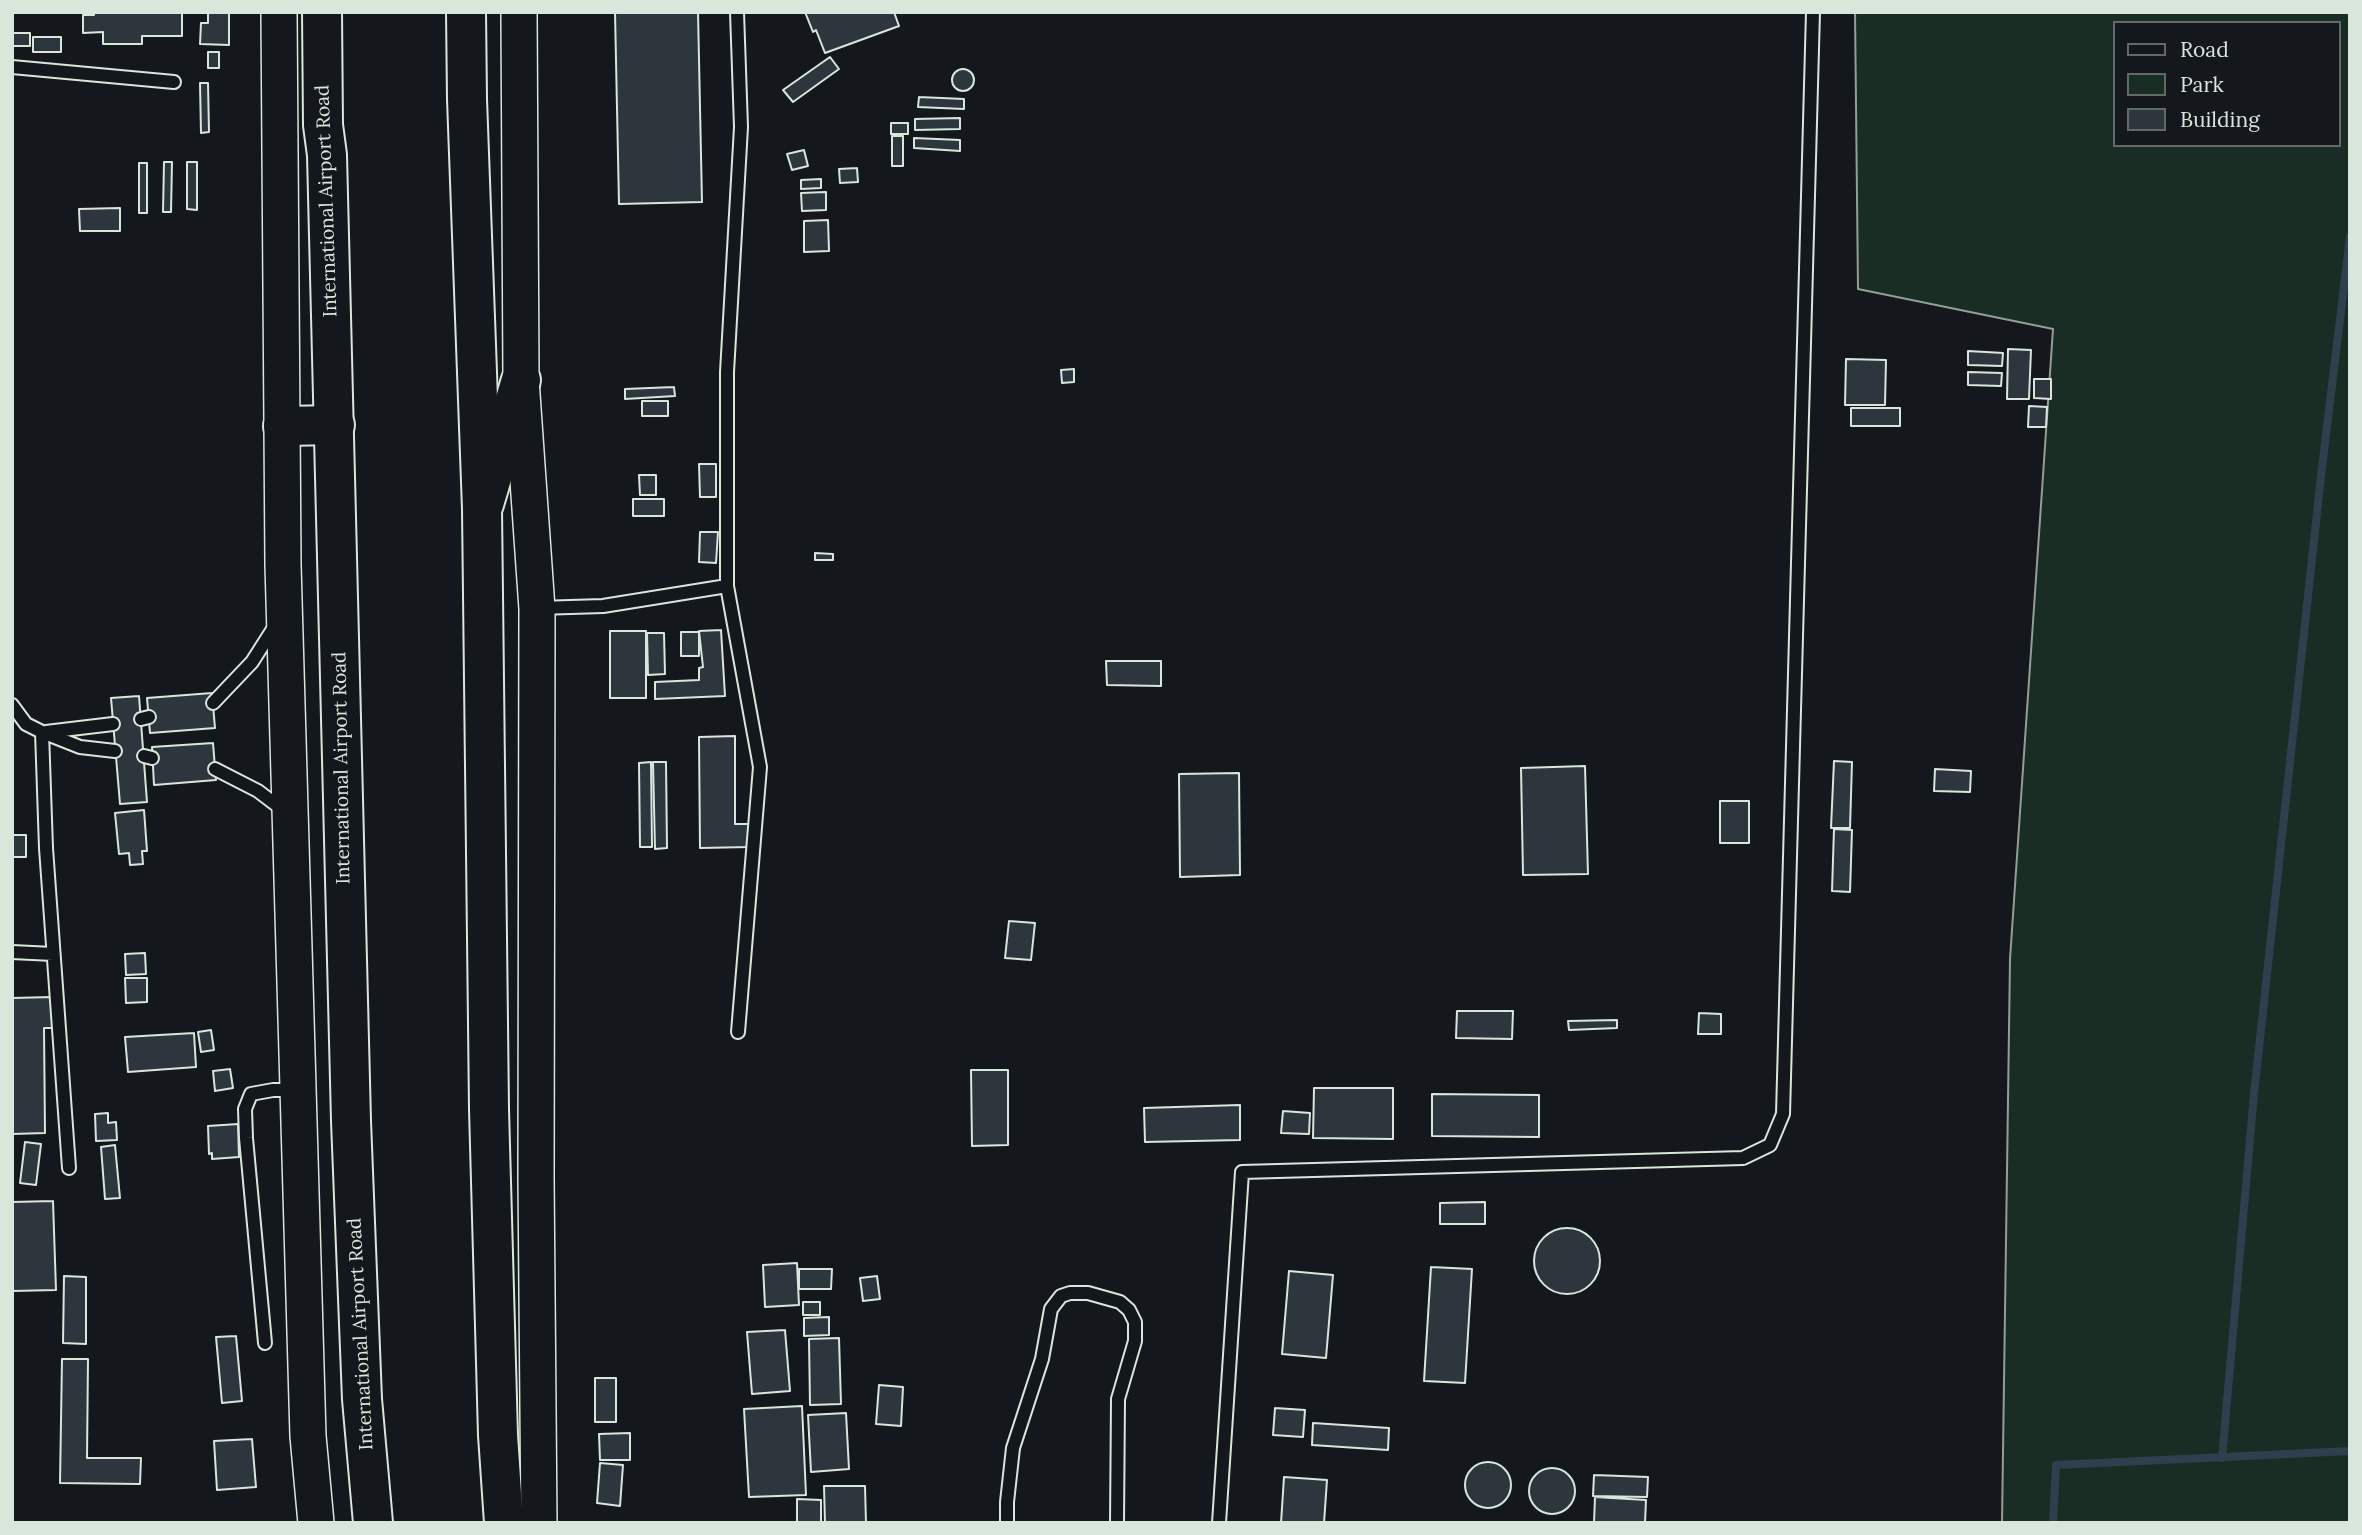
<!DOCTYPE html>
<style>
body{margin:0}
#map{position:relative;width:2362px;height:1535px;overflow:hidden;background:#14181c;font-family:Lora,serif}
canvas{display:block}
.frame{position:absolute;inset:0;border:14px solid #d8e6dc;pointer-events:none}
.legend{position:absolute;left:2113px;top:21px;width:228px;height:126px;box-sizing:border-box;background:#14181c;border:2px solid #626a69;margin:0;padding:9px 12px;list-style:none;font-size:21px;color:#d8e6dc}
.legend li{display:flex;align-items:center;gap:14px;height:35px}
.legend b{width:35px;border:2px solid #626a69}
</style>
<div id="map">
<canvas width="2362" height="1535"></canvas>
<div class="frame"></div>
<ul class="legend">
<li><b style="height:9px;background:#14181c"></b>Road</li>
<li><b style="height:19px;background:#1a2d24"></b>Park</li>
<li><b style="height:19px;background:#2c363c"></b>Building</li>
</ul>
</div>
<script>
const g = document.querySelector('canvas').getContext('2d');
g.lineJoin = 'round';
function fill(path, color) {
  g.fillStyle = color;
  g.fill(path, 'evenodd');
}
function shape(rows) {
  const path = new Path2D();
  for (const r of rows) {
    if (r.length === 3) {
      path.moveTo(r[0] + r[2], r[1]);
      path.arc(r[0], r[1], r[2], 0, 2 * Math.PI);
      continue;
    }
    path.moveTo(r[0], r[1]);
    for (let i = 2; i < r.length; i += 2) path.lineTo(r[i], r[i + 1]);
  }
  return path;
}
function strokePath(path, color, width, dash) {
  g.strokeStyle = color;
  g.lineWidth = width;
  g.lineCap = dash ? 'butt' : 'round';
  g.setLineDash(dash || []);
  g.stroke(path);
}
function label(font, color, halo, rows, align = 'center') {
  g.font = font + ' Lora,serif';
  g.lineWidth = 5;
  g.setLineDash([]);
  g.textBaseline = 'middle';
  g.strokeStyle = halo;
  g.fillStyle = color;
  for (const [text, x, y, turn = 0] of rows) {
    g.save();
    g.translate(x, y);
    g.rotate((+turn || 0) * Math.PI / 180);
    g.textAlign = isNaN(turn) ? turn : align;
    if (halo) g.strokeText(text, 0, 0);
    g.fillText(text, 0, 0);
    g.restore();
  }
}
const green = shape([
 [1855,12,2350,12,2350,1523,2002,1523,2010,959,2053,329,1858,289,1855,12],
 [2115,23,2339,23,2339,145,2115,145,2115,23]
]);
const stream = shape([
 [2222,1458,2254,1094,2321,476,2350,237],
 [2053,1523,2056,1465,2350,1451]
]);
const building = shape([
 [94,12,182,12,182,36,142,36,142,44,103,44,103,32,83,33,83,15,94,15,94,12],
 [229,12,229,45,200,44,201,23,208,23,208,13,201,12,229,12],
 [615,12,698,12,702,202,619,204,615,12],
 [805,12,894,12,899,26,825,53,816,30,813,32,805,12],
 [12,33,30,33,30,46,12,46,12,33],
 [33,37,61,37,61,52,33,52,33,37],
 [208,52,219,52,219,68,208,68,208,52],
 [830,57,839,69,793,102,783,90,830,57],
 [963,80,11],
 [200,83,208,83,209,132,201,133,200,83],
 [919,97,964,99,964,109,918,107,919,97],
 [960,118,960,129,915,130,915,119,960,118],
 [891,123,908,123,908,134,891,134,891,123],
 [892,136,903,136,903,166,892,166,892,136],
 [914,138,960,140,960,151,914,148,914,138],
 [804,150,808,166,792,170,787,154,804,150],
 [164,162,172,162,171,212,163,212,164,162],
 [187,162,197,162,197,210,187,209,187,162],
 [139,163,147,163,147,213,139,213,139,163],
 [857,168,858,182,840,183,839,169,857,168],
 [821,179,821,188,801,189,801,180,821,179],
 [826,192,826,210,802,211,801,193,826,192],
 [120,208,120,231,80,231,79,209,120,208],
 [828,220,829,251,804,252,804,221,828,220],
 [2008,349,2031,350,2029,399,2007,399,2008,349],
 [1968,351,2003,353,2002,366,1968,365,1968,351],
 [1846,359,1886,360,1885,405,1845,405,1846,359],
 [1074,369,1074,382,1062,383,1061,370,1074,369],
 [1968,372,2002,373,2001,386,1968,385,1968,372],
 [2034,379,2051,379,2051,399,2034,398,2034,379],
 [674,387,675,396,625,399,625,389,674,387],
 [642,401,668,401,668,416,642,416,642,401],
 [2029,406,2047,407,2046,427,2028,427,2029,406],
 [1851,408,1900,408,1900,426,1851,426,1851,408],
 [699,464,716,464,716,497,700,497,699,464],
 [639,475,656,475,656,495,640,495,639,475],
 [633,499,664,499,664,516,633,516,633,499],
 [700,532,718,532,716,563,699,562,700,532],
 [815,553,833,554,833,560,815,560,815,553],
 [721,630,725,696,655,699,655,682,699,680,699,668,703,667,699,631,721,630],
 [610,631,646,631,646,698,610,698,610,631],
 [681,632,699,632,699,656,681,656,681,632],
 [647,633,664,633,665,674,648,675,647,633],
 [1106,661,1161,661,1161,686,1107,685,1106,661],
 [212,693,215,728,150,733,147,698,212,693],
 [139,696,147,802,120,804,111,698,139,696],
 [735,736,735,824,749,824,749,847,700,848,699,737,735,736],
 [213,743,216,780,154,785,152,747,213,743],
 [1834,761,1852,762,1850,828,1831,828,1834,761],
 [651,762,652,847,640,847,639,763,651,762],
 [653,762,666,762,667,848,655,849,653,762],
 [1585,766,1588,874,1523,875,1521,768,1585,766],
 [1935,769,1971,771,1970,792,1934,791,1935,769],
 [1239,773,1240,875,1180,877,1179,774,1239,773],
 [1720,801,1749,801,1749,843,1720,843,1720,801],
 [144,810,147,851,142,851,143,864,130,865,129,853,119,854,115,813,144,810],
 [1834,829,1852,830,1850,892,1832,891,1834,829],
 [12,835,26,835,26,857,12,857,12,835],
 [1009,921,1035,923,1031,960,1005,958,1009,921],
 [145,953,146,974,126,975,125,954,145,953],
 [125,978,147,978,147,1002,126,1003,125,978],
 [52,997,52,1028,44,1028,45,1133,12,1134,12,998,52,997],
 [1457,1011,1513,1011,1512,1039,1456,1038,1457,1011],
 [1699,1013,1721,1014,1721,1034,1698,1034,1699,1013],
 [1617,1020,1617,1028,1569,1030,1568,1021,1617,1020],
 [211,1030,214,1050,201,1052,198,1032,211,1030],
 [194,1033,196,1067,128,1072,125,1037,194,1033],
 [230,1069,233,1088,215,1091,213,1071,230,1069],
 [971,1070,1008,1070,1008,1145,972,1146,971,1070],
 [1314,1088,1393,1088,1393,1139,1313,1138,1314,1088],
 [1432,1094,1539,1095,1539,1137,1432,1136,1432,1094],
 [1240,1105,1240,1140,1145,1142,1144,1108,1240,1105],
 [1283,1111,1310,1113,1309,1134,1281,1133,1283,1111],
 [108,1113,108,1123,116,1122,117,1140,96,1141,95,1114,108,1113],
 [238,1124,239,1157,212,1159,212,1153,209,1154,208,1126,238,1124],
 [25,1142,41,1144,36,1185,20,1183,25,1142],
 [115,1145,120,1198,105,1199,101,1147,115,1145],
 [53,1201,56,1290,12,1291,12,1202,53,1201],
 [1485,1202,1485,1224,1440,1224,1440,1203,1485,1202],
 [1567,1261,33],
 [797,1263,799,1305,765,1307,763,1265,797,1263],
 [1431,1267,1472,1269,1465,1383,1424,1381,1431,1267],
 [799,1269,832,1269,831,1289,799,1289,799,1269],
 [1289,1271,1333,1275,1326,1358,1282,1354,1289,1271],
 [64,1276,86,1277,86,1344,63,1343,64,1276],
 [877,1276,880,1299,863,1301,860,1278,877,1276],
 [803,1302,820,1302,820,1315,803,1315,803,1302],
 [829,1317,829,1335,804,1336,804,1318,829,1317],
 [785,1330,790,1391,752,1394,747,1332,785,1330],
 [236,1336,242,1401,222,1403,216,1337,236,1336],
 [839,1338,841,1404,810,1405,809,1339,839,1338],
 [62,1359,88,1359,87,1458,141,1458,140,1484,60,1483,62,1359],
 [595,1378,616,1378,616,1422,595,1422,595,1378],
 [879,1385,903,1387,901,1426,876,1424,879,1385],
 [802,1406,806,1495,749,1497,744,1409,802,1406],
 [1275,1408,1305,1410,1303,1437,1273,1435,1275,1408],
 [846,1413,849,1469,811,1472,808,1415,846,1413],
 [1313,1423,1389,1428,1388,1450,1312,1445,1313,1423],
 [630,1433,630,1460,600,1460,599,1434,630,1433],
 [252,1439,256,1487,217,1490,214,1441,252,1439],
 [1488,1485,23],
 [600,1463,623,1465,620,1506,597,1503,600,1463],
 [1552,1491,23],
 [1594,1475,1648,1477,1647,1497,1593,1496,1594,1475],
 [1284,1477,1327,1480,1324,1523,1281,1523,1284,1477],
 [824,1486,865,1486,866,1523,825,1523,824,1486],
 [1595,1497,1646,1500,1645,1523,1594,1523,1595,1497],
 [797,1499,821,1500,821,1523,797,1523,797,1499]
]);
const lane = shape([
 [12,67,174,82],
 [727,586,760,767,738,1032],
 [538,608,603,606,727,586,727,372,741,127,737,12],
 [213,703,252,662,275,626],
 [12,705,26,724,42,732,80,747,115,751],
 [141,719,149,717],
 [42,732,46,848,69,1168],
 [46,732,113,724],
 [144,756,152,758],
 [215,769,258,791,283,810],
 [12,952,53,954],
 [265,1343,246,1138,245,1109,251,1094,273,1090,297,1090],
 [1007,1523,1007,1502,1013,1448,1042,1359,1051,1309,1061,1296,1070,1293,1088,1293,1120,1302,1129,1310,1135,1322,1135,1341,1118,1399,1117,1523],
 [1219,1523,1242,1172,1743,1158,1770,1145,1783,1114,1813,12]
]);
const secondary = shape([
 [279,12,283,565,308,1436,316,1523],
 [519,12,521,380,537,609,536,1177,539,1523]
]);
const primary = shape([
 [283,426,335,425],
 [484,504,521,380]
]);
const highway = shape([
 [322,12,323,125,327,155,351,1121,362,1399,373,1523],
 [466,12,467,99,482,509,489,1109,498,1435,504,1523]
]);
const streetNames = [
 ["International Airport Road",327,201,-92],
 ["International Airport Road",342,768,-91],
 ["International Airport Road",361,1334,-93]
];
fill(green, '#1a2d24');
strokePath(green, '#939e99', 2);
strokePath(stream, '#2f3f4d', 8);
fill(building, '#2c363c');
strokePath(building, '#d8e6dc', 2);
strokePath(lane, '#d8e6dc', 16);
strokePath(secondary, '#d8e6dc', 38);
strokePath(primary, '#d8e6dc', 42);
strokePath(highway, '#d8e6dc', 42);
strokePath(lane, '#14181c', 12);
strokePath(secondary, '#14181c', 35);
strokePath(primary, '#14181c', 38);
strokePath(highway, '#14181c', 38);
label('19px', '#d8e6dc', '#14181c', streetNames);
</script>
